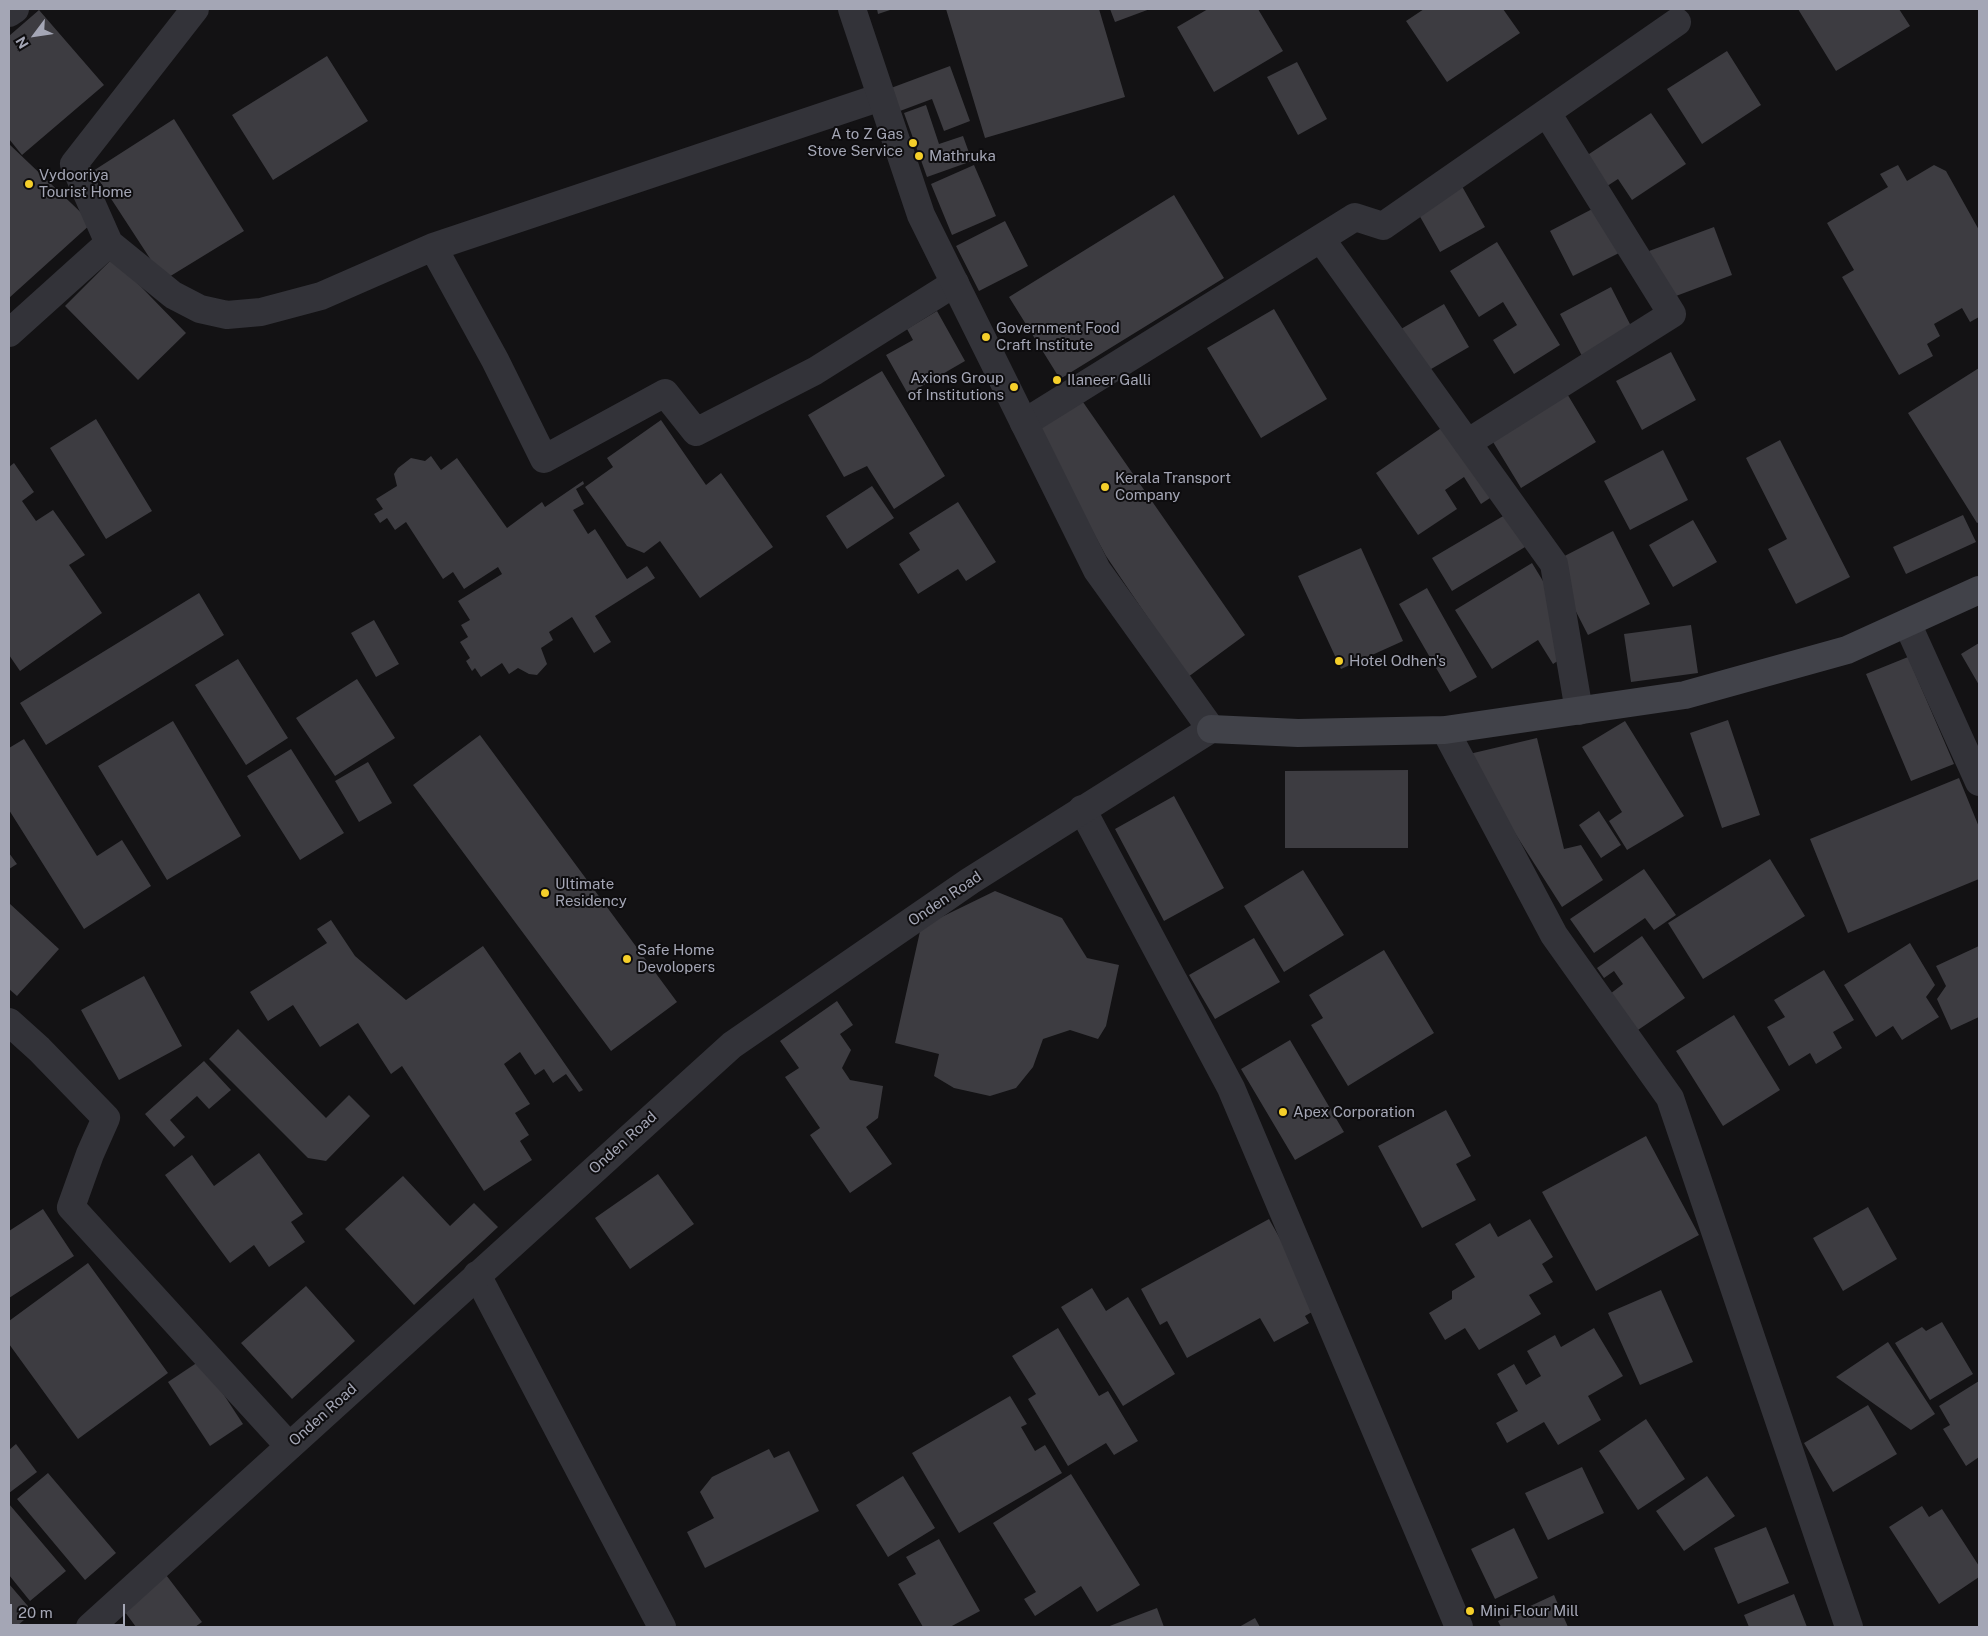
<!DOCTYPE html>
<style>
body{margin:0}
#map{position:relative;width:1988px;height:1636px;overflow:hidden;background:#131214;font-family:"Public Sans",sans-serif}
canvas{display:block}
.frame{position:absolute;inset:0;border:10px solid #a4a6b5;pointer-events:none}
.north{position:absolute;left:10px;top:10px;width:50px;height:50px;-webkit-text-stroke:4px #0e0d0f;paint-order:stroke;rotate:239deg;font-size:14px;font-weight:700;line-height:20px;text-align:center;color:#a4a6b5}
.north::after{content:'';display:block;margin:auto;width:18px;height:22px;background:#a4a6b5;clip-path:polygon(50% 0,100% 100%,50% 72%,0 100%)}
.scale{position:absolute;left:10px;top:1604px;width:115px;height:22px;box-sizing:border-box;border:2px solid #a4a6b5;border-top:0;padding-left:6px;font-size:15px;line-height:18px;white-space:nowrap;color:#a4a6b5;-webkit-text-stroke:4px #0e0d0f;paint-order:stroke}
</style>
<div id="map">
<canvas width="1988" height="1636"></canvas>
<div class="frame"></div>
<div class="north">N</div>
<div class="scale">20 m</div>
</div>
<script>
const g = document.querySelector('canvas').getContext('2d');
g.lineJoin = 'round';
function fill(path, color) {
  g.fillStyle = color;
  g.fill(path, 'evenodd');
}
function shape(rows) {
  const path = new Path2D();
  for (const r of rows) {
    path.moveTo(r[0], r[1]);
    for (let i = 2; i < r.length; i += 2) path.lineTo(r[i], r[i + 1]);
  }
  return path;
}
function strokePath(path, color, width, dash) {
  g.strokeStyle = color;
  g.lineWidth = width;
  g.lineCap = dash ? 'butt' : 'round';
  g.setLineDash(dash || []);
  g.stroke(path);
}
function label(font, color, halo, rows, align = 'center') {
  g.font = font + ' "Public Sans",sans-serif';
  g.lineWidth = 4;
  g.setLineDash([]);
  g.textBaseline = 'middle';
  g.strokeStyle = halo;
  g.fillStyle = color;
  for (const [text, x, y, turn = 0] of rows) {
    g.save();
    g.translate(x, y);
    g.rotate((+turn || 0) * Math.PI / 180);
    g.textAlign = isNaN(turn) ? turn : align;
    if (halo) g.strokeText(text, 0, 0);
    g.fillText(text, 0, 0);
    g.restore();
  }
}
const building = shape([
 [877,9,893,9,878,14],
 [946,9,1099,9,1125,97,985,138],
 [1110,9,1150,9,1115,22],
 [1208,9,1258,9,1283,51,1214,92,1177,27],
 [1424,9,1503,9,1520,33,1447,82,1406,21],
 [1798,9,1899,9,1910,26,1836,71],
 [39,10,104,85,22,155,9,139,9,36],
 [1727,51,1761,105,1702,144,1667,89],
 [327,56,368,121,273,180,232,115],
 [1297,62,1327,119,1298,135,1267,77],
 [950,66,970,121,944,131,932,99,900,111,891,88],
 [926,105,939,144,963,136,972,161,927,177,904,113],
 [1651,113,1686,164,1632,200,1618,179,1601,190,1580,160],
 [174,119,244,231,164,280,93,171],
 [9,144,92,223,9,298],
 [974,165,996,216,952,235,931,184],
 [1898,165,1907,181,1934,165,1946,171,1979,230,1979,317,1970,322,1962,308,1934,324,1940,336,1927,344,1933,356,1899,375,1842,277,1854,270,1827,223,1888,187,1880,174],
 [1459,181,1485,227,1440,252,1414,206],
 [1174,195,1224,278,1060,379,1009,297],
 [1598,206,1621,252,1573,276,1550,231],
 [1005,221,1028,266,979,291,956,246],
 [1714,227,1732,275,1668,299,1649,251],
 [1497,242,1560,345,1514,374,1493,340,1517,325,1503,302,1479,317,1450,271],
 [113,258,186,333,138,380,65,306],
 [1611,287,1633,330,1582,356,1560,314],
 [1444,304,1469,347,1426,372,1401,329],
 [1274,309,1327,399,1261,438,1207,348],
 [937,311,965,361,908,394,886,355,913,340,907,329],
 [1671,352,1696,400,1642,430,1616,381],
 [1979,368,1979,522,1977,523,1908,413],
 [882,371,945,476,894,509,867,466,844,477,808,415],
 [1076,392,1245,635,1188,677,1106,556,1031,418],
 [1566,392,1596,442,1521,488,1490,437],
 [1460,415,1508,486,1481,504,1464,477,1445,490,1457,509,1418,535,1376,473],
 [96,419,152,511,106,539,50,448],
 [661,420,706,485,721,473,773,547,700,598,660,541,644,553,627,546,585,487,613,467,607,458],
 [1780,440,1850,577,1796,604,1768,549,1787,539,1746,458],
 [1663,450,1688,500,1630,530,1604,481],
 [431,456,441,470,457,458,507,528,542,502,545,507,583,481,584,484,576,489,584,504,573,510,588,534,595,529,627,579,647,566,655,578,595,616,611,642,594,653,572,617,549,632,553,640,541,648,547,664,537,675,529,674,518,668,509,674,502,663,481,677,475,668,472,671,466,661,470,658,460,642,468,637,461,625,470,620,458,601,502,574,498,567,464,589,453,572,443,579,406,522,395,530,387,518,380,523,374,514,383,509,376,499,397,486,394,474,398,468,411,458,425,461],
 [14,463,34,492,22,501,36,521,53,510,85,555,69,565,102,613,20,671,9,655,9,467],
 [872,486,894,518,847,549,826,516],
 [958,502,996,562,966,581,958,569,918,594,899,564,920,550,909,533],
 [1510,512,1530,544,1452,591,1432,558],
 [1963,515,1976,542,1906,574,1893,547],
 [1693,520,1717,562,1673,587,1649,545],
 [1613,531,1650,604,1588,635,1551,563],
 [1361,548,1403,641,1341,669,1298,576],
 [1532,563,1582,645,1553,664,1538,640,1492,669,1455,610],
 [1427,588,1477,677,1450,692,1399,604],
 [199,593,224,635,46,745,20,703],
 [374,620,399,664,376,677,351,633],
 [1691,625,1698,673,1631,682,1624,634],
 [1979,643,1979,685,1961,654],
 [1908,657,1954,764,1911,781,1866,674],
 [238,659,288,738,246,765,195,685],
 [357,679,395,738,335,776,296,718],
 [1728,720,1760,815,1722,828,1690,733],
 [173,721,241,836,167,880,98,766],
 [1625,721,1684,816,1627,850,1609,821,1622,812,1582,747],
 [480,735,677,1002,611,1051,413,785],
 [1537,738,1564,849,1581,845,1603,880,1562,907,1465,755],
 [24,739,97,856,122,840,151,886,84,929,9,810,9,748],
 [291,749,344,833,300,860,247,776],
 [368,762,392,803,359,822,335,781],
 [1408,770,1408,848,1285,848,1285,771],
 [1959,778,1979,827,1979,879,1848,933,1810,839],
 [1174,796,1224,888,1164,921,1115,829],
 [1599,811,1621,845,1601,858,1579,825],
 [9,853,17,864,9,869],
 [1770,859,1805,916,1703,979,1668,923],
 [1644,869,1676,915,1654,930,1645,918,1594,953,1570,919],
 [1303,870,1344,935,1284,972,1244,906],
 [995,891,1062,918,1087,958,1119,965,1106,1026,1098,1039,1070,1030,1043,1039,1033,1067,1016,1088,990,1096,954,1088,934,1076,939,1054,895,1043,921,927],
 [9,903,59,949,17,996,9,989],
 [331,920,355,956,406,1000,483,946,583,1090,579,1092,566,1074,553,1083,544,1069,535,1075,520,1052,504,1064,530,1104,515,1113,529,1135,520,1141,532,1160,484,1191,402,1066,391,1074,358,1023,320,1047,293,1005,268,1021,250,992,327,943,317,929],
 [1642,936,1685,998,1635,1032,1610,994,1623,984,1614,971,1604,978,1597,968],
 [1254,938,1280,982,1215,1019,1189,975],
 [1910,943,1935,985,1926,997,1939,1017,1902,1040,1893,1026,1876,1037,1844,985],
 [1979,946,1979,1017,1951,1030,1937,999,1946,986,1936,966],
 [1384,950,1434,1033,1348,1086,1311,1025,1323,1018,1309,995],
 [1824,970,1854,1020,1833,1032,1842,1048,1816,1064,1810,1053,1789,1066,1767,1027,1785,1017,1774,1000],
 [144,976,182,1046,119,1080,81,1010],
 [837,1001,853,1025,840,1034,851,1050,842,1068,850,1080,883,1086,878,1118,866,1127,892,1164,850,1193,810,1135,820,1128,785,1077,799,1068,780,1041],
 [1734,1015,1780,1090,1723,1126,1676,1051],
 [238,1029,326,1118,349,1095,370,1116,326,1161,308,1158,209,1059],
 [1290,1040,1344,1132,1295,1160,1241,1069],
 [204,1061,231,1090,209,1109,197,1096,170,1120,185,1137,174,1147,145,1114],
 [1446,1110,1471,1156,1456,1164,1476,1200,1422,1228,1378,1146],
 [1646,1136,1699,1235,1596,1291,1542,1192],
 [259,1153,303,1214,291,1222,305,1242,269,1267,254,1245,230,1263,165,1175,192,1155,214,1186],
 [658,1174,694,1224,630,1269,595,1218],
 [403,1176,450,1226,474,1203,498,1227,414,1305,345,1229],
 [1868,1207,1897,1259,1843,1291,1813,1238],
 [43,1209,74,1256,9,1298,9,1231],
 [1269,1219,1319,1308,1305,1316,1309,1323,1274,1342,1260,1318,1187,1358,1167,1321,1160,1325,1141,1289],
 [1530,1219,1553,1257,1542,1264,1553,1282,1529,1295,1541,1314,1479,1350,1465,1328,1445,1340,1429,1313,1452,1299,1452,1291,1475,1277,1455,1244,1490,1223,1498,1237],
 [88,1263,168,1373,78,1439,9,1344,9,1321],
 [306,1286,355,1341,292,1399,241,1343],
 [1092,1288,1106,1311,1128,1297,1175,1374,1123,1406,1061,1307],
 [1661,1290,1693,1362,1640,1385,1608,1313],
 [1942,1322,1973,1374,1930,1400,1895,1343,1922,1327,1926,1331],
 [1058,1328,1099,1396,1108,1391,1138,1441,1114,1455,1106,1443,1068,1466,1028,1399,1036,1394,1012,1356],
 [1594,1328,1623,1376,1588,1396,1601,1420,1558,1445,1544,1422,1507,1443,1496,1423,1518,1411,1497,1374,1514,1364,1526,1385,1541,1376,1527,1351,1555,1335,1561,1347],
 [1888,1342,1935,1414,1911,1430,1836,1377],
 [201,1360,243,1424,210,1446,168,1382],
 [1979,1381,1979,1457,1966,1466,1943,1429,1950,1425,1939,1406],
 [1010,1396,1027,1424,1021,1427,1035,1451,1045,1445,1062,1473,959,1533,912,1453],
 [1868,1405,1897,1454,1833,1492,1804,1443],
 [1646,1419,1685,1479,1638,1510,1599,1451],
 [16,1444,37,1472,9,1493,9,1450],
 [769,1449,774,1458,789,1451,819,1511,705,1568,687,1532,714,1518,700,1492,712,1477],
 [1582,1467,1604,1513,1548,1540,1525,1493],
 [48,1473,116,1553,85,1580,17,1499],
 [1071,1474,1140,1585,1097,1612,1081,1586,1035,1616,1024,1599,1036,1592,993,1523],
 [903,1476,935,1528,888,1557,856,1505],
 [1707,1476,1735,1516,1684,1551,1656,1511],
 [9,1504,66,1571,30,1601,9,1575],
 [1922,1506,1929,1517,1942,1509,1979,1566,1979,1577,1939,1604,1889,1527],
 [1766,1527,1789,1583,1738,1604,1714,1548],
 [1514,1528,1538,1578,1495,1599,1471,1549],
 [939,1539,980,1611,950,1627,923,1627,898,1584,916,1574,906,1557],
 [163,1571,202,1622,195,1627,136,1627,119,1604],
 [9,1584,33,1612,16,1627,9,1627],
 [1794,1594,1807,1627,1749,1627,1744,1615],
 [1554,1595,1568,1627,1501,1627,1498,1621],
 [1157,1608,1164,1627,1107,1627],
 [1255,1618,1260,1627,1239,1627]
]);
const minor = shape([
 [9,13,15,9],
 [1321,239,1554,564,1579,711],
 [109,243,74,164,195,9],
 [433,247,495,360,544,459,665,393,696,432,815,371,955,283],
 [9,333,109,243,173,295,200,309,227,315,261,312,321,296,433,247,881,97],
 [1024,423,1355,217,1383,226,1677,22],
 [1467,443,1672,314,1547,113],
 [1907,623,1979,782],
 [1445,730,1554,935,1670,1098,1849,1627],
 [1082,809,1231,1088,1459,1627],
 [9,1022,39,1049,106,1118,90,1154,71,1207,289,1446],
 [477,1275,662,1627]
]);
const tertiary = shape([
 [90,1627,732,1045,970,881,1211,729,1097,570,921,215,852,9]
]);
const secondary = shape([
 [1211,729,1298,733,1445,730,1685,695,1847,650,1979,590]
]);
const markers = [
 [913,143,5,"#f5cf2a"],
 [919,156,5,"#f5cf2a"],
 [29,184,5,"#f5cf2a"],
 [986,337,5,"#f5cf2a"],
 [1057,380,5,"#f5cf2a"],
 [1014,387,5,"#f5cf2a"],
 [1105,487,5,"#f5cf2a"],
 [1339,661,5,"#f5cf2a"],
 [545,893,5,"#f5cf2a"],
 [627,959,5,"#f5cf2a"],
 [1283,1112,5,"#f5cf2a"],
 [1470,1611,5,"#f5cf2a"]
];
const poiNames = [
 ["A to Z Gas",903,134,"right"],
 ["Stove Service",903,151,"right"],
 ["Mathruka",929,156],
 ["Vydooriya",39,175],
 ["Tourist Home",39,192],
 ["Government Food",996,328],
 ["Craft Institute",996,345],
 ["Axions Group",1004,378,"right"],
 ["of Institutions",1004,395,"right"],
 ["Ilaneer Galli",1067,380],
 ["Kerala Transport",1115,478],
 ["Company",1115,495],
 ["Hotel Odhen's",1349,661],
 ["Ultimate",555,884],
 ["Residency",555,901],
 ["Safe Home",637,950],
 ["Devolopers",637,967],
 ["Apex Corporation",1293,1112],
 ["Mini Flour Mill",1480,1611]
];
const streetNames = [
 ["Onden Road",945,899,-34],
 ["Onden Road",623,1143,-42],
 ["Onden Road",323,1415,-42]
];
fill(building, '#3d3c41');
strokePath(minor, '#333339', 28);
strokePath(tertiary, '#333339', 28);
strokePath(secondary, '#414249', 28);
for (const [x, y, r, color] of markers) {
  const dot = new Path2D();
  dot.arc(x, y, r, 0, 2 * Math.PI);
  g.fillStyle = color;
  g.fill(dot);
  strokePath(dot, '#0e0d0f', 2);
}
label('15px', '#a4a6b5', '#0e0d0f', poiNames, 'left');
label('15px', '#a4a6b5', '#0e0d0f', streetNames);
</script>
